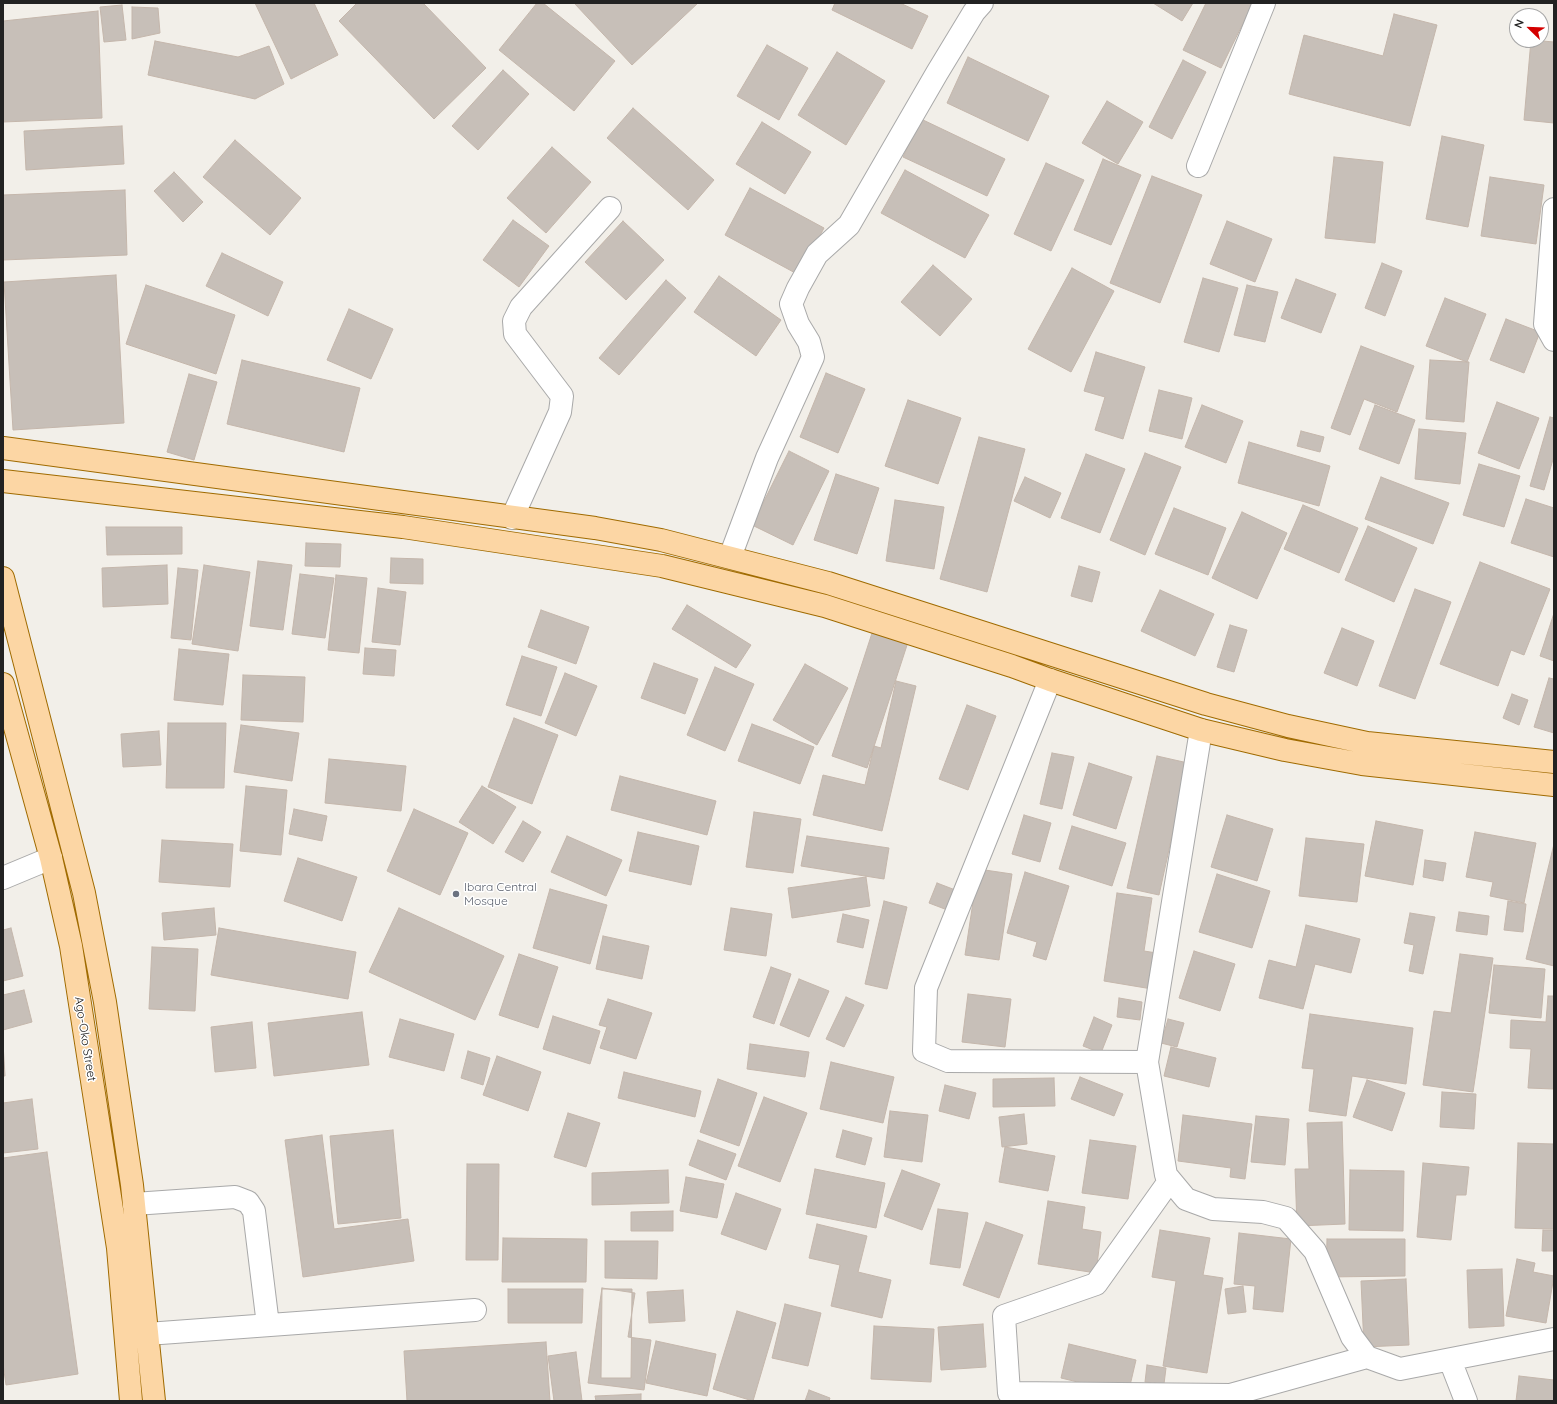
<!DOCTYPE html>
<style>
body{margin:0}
#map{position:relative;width:1557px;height:1404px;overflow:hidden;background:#f2efe9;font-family:Quicksand,sans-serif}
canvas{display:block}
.frame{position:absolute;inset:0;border:4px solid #222;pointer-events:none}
.north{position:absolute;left:1509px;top:8px;width:40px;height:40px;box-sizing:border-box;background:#fff;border:1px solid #a7a7a7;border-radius:50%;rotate:293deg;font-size:11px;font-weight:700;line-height:16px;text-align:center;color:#222}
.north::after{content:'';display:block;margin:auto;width:14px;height:18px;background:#d40000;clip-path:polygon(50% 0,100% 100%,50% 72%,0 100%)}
</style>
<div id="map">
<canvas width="1557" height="1404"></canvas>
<div class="frame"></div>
<div class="north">N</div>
</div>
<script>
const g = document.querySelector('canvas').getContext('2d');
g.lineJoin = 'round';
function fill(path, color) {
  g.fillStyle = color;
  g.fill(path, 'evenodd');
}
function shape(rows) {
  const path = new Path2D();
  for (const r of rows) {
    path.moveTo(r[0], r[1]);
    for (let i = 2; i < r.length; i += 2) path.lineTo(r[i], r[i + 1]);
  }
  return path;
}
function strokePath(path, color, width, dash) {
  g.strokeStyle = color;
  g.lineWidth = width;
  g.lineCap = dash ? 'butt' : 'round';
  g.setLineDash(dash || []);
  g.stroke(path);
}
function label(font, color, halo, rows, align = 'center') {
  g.font = font + ' Quicksand,sans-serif';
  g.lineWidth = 3;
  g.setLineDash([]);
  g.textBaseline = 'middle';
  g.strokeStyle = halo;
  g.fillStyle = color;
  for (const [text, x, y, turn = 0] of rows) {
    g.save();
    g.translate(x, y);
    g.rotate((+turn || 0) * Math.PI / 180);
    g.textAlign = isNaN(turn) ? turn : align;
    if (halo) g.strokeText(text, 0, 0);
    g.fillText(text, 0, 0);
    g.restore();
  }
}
const building = shape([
 [255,3,314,3,338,55,291,79,255,3],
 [357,3,423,3,486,68,434,119,339,21,357,3],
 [537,3,543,3,615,61,574,111,499,50,537,3],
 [576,3,698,3,632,65,575,4,576,3],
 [835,3,900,3,928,16,912,49,832,10,835,3],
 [1153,3,1193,3,1182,21,1153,3],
 [1206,3,1253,3,1221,68,1183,50,1206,3],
 [122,5,126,40,104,42,100,7,122,5],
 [132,7,158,8,160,33,132,39,132,7],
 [98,11,102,118,3,122,3,21,98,11],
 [1394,14,1437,25,1410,126,1289,94,1304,35,1383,56,1394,14],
 [1531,40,1554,42,1554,123,1524,120,1531,40],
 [155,41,238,57,269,46,284,84,255,99,148,75,155,41],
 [767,45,808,68,779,120,737,96,767,45],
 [837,52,885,81,846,145,798,115,837,52],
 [968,57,1049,96,1028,141,947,103,968,57],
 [1183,60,1206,72,1172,139,1149,127,1183,60],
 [503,70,529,94,478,150,452,126,503,70],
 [1107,101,1143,122,1118,164,1082,143,1107,101],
 [633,108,714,180,688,210,607,138,633,108],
 [921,119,1005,159,987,196,903,157,921,119],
 [762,122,811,152,785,194,736,164,762,122],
 [122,126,124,164,26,170,24,131,122,126],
 [1442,136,1484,145,1468,227,1426,219,1442,136],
 [235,140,301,198,270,235,203,177,235,140],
 [552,147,591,182,546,233,507,198,552,147],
 [1334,157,1383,162,1375,243,1325,238,1334,157],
 [1103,159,1141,175,1111,245,1074,230,1103,159],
 [1046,163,1084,180,1051,251,1014,234,1046,163],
 [905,170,989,215,965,258,881,213,905,170],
 [174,172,203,202,183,222,154,191,174,172],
 [1152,176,1202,195,1160,303,1110,283,1152,176],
 [1490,177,1544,185,1536,244,1481,236,1490,177],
 [750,188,824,228,799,275,725,235,750,188],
 [125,190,127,255,3,260,3,195,125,190],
 [513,220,549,246,519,287,483,260,513,220],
 [623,221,664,260,626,300,585,262,623,221],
 [1227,221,1272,239,1255,282,1210,264,1227,221],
 [222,253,283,282,268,316,206,286,222,253],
 [1382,263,1402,271,1385,316,1365,308,1382,263],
 [933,265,972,299,940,336,901,302,933,265],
 [1072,268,1114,291,1071,372,1028,349,1072,268],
 [116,275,124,423,13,430,4,282,116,275],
 [719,276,781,320,756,356,694,312,719,276],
 [1203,278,1238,288,1219,352,1184,342,1203,278],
 [1296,279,1336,294,1321,333,1281,318,1296,279],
 [666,280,686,298,619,375,599,358,666,280],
 [146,285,235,315,216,374,126,344,146,285],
 [1247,285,1278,292,1265,342,1234,335,1247,285],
 [1445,298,1486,314,1467,362,1426,346,1445,298],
 [349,309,393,329,371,379,327,360,349,309],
 [1506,319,1540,332,1524,373,1490,360,1506,319],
 [1361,346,1414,366,1397,412,1364,399,1350,435,1331,428,1361,346],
 [1096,352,1145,367,1123,439,1095,430,1105,397,1084,391,1096,352],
 [242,360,360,388,344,452,227,424,242,360],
 [1430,360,1469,362,1464,422,1426,419,1430,360],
 [826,373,865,389,838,453,800,437,826,373],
 [189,374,217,382,194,460,167,452,189,374],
 [1159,390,1192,398,1182,439,1149,431,1159,390],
 [908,400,961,418,938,484,885,466,908,400],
 [1497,402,1539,418,1519,469,1478,453,1497,402],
 [1202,405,1243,421,1226,463,1185,447,1202,405],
 [1375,405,1415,420,1399,464,1359,449,1375,405],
 [1550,417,1554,418,1554,456,1544,490,1530,486,1550,417],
 [1419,429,1466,433,1460,484,1415,479,1419,429],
 [1301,431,1324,437,1320,452,1297,446,1301,431],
 [979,437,1025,449,987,592,940,579,979,437],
 [1249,442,1330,466,1319,506,1238,483,1249,442],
 [789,451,829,471,793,545,752,525,789,451],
 [1145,453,1181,467,1145,555,1110,540,1145,453],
 [1086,454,1125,469,1100,533,1061,518,1086,454],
 [1479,464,1520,476,1504,527,1463,515,1479,464],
 [836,474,879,488,857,554,814,540,836,474],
 [1025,477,1061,493,1050,518,1014,501,1025,477],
 [1381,477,1449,503,1433,544,1365,519,1381,477],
 [1526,499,1554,508,1554,557,1511,543,1526,499],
 [895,500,944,507,934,569,886,561,895,500],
 [1303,505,1358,528,1339,573,1284,549,1303,505],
 [1174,508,1226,528,1208,575,1155,554,1174,508],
 [1242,512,1287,533,1257,599,1212,578,1242,512],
 [1368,526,1417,548,1394,602,1345,580,1368,526],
 [106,527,182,527,182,554,107,555,106,527],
 [306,543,341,544,340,567,305,566,306,543],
 [391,558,423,559,423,584,390,583,391,558],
 [258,561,292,565,283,630,250,626,258,561],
 [1480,562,1550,589,1524,655,1511,650,1498,686,1440,664,1480,562],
 [167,565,168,604,103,607,102,568,167,565],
 [204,565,250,572,238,651,192,644,204,565],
 [1079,566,1100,572,1092,602,1071,596,1079,566],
 [178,568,198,570,191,640,171,638,178,568],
 [300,574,334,578,325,638,292,634,300,574],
 [336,575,367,578,359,653,328,650,336,575],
 [378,588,406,592,400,645,372,642,378,588],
 [1415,589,1451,602,1415,699,1379,686,1415,589],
 [1160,590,1214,614,1195,656,1141,631,1160,590],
 [687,605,751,645,736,668,672,629,687,605],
 [541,610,589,627,576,664,528,647,541,610],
 [1554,613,1554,661,1540,656,1554,613],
 [1230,625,1247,630,1234,672,1217,667,1230,625],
 [874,627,909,639,867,768,832,756,874,627],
 [1342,628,1374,641,1357,686,1324,673,1342,628],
 [365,648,396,650,394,676,363,674,365,648],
 [179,649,229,654,223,705,174,700,179,649],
 [522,656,557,667,541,716,506,705,522,656],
 [654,663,698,679,685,714,641,698,654,663],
 [805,664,848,688,817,745,773,720,805,664],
 [715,667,754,684,725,751,687,735,715,667],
 [565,673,597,686,576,736,545,723,565,673],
 [243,675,305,677,303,722,241,720,243,675],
 [1549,678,1554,679,1554,733,1534,727,1549,678],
 [896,681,916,686,882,831,813,815,823,775,865,785,874,746,881,748,896,681],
 [1512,694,1528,700,1519,725,1503,718,1512,694],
 [967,705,996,716,968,790,939,779,967,705],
 [514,718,558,735,532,804,488,787,514,718],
 [168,723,226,723,224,788,166,788,168,723],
 [752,724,814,747,800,784,738,761,752,724],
 [241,725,299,733,292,781,234,772,241,725],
 [159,731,161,765,123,767,121,734,159,731],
 [1052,753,1074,757,1062,809,1040,804,1052,753],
 [1157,756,1188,763,1159,895,1127,888,1157,756],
 [329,759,406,766,401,811,325,803,329,759],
 [1089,763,1132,777,1116,829,1073,815,1089,763],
 [620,776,716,801,707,835,611,810,620,776],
 [246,786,287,790,281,855,240,851,246,786],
 [482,786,516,807,493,844,459,822,482,786],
 [294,809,327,816,322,841,289,834,294,809],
 [414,809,468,833,440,895,387,871,414,809],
 [754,812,801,819,793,873,746,867,754,812],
 [1024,815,1051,823,1040,862,1012,854,1024,815],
 [1227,815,1273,829,1257,881,1211,867,1227,815],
 [523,821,541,832,523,862,505,852,523,821],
 [1376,821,1423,830,1413,885,1365,876,1376,821],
 [1072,826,1126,843,1112,886,1059,869,1072,826],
 [638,832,699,846,691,885,629,871,638,832],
 [1475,832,1536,843,1524,903,1490,896,1493,882,1466,877,1475,832],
 [567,836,622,860,606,896,551,872,567,836],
 [807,836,889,848,884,879,801,866,807,836],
 [1306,838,1364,844,1357,902,1299,896,1306,838],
 [162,840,233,844,230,887,159,882,162,840],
 [1554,844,1554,966,1526,959,1554,844],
 [298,858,357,877,342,921,284,901,298,858],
 [1425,860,1446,863,1443,881,1423,877,1425,860],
 [978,869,1012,874,999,960,965,955,978,869],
 [1025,872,1069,886,1046,960,1033,956,1037,942,1007,933,1025,872],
 [1217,874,1270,891,1252,948,1199,932,1217,874],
 [866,877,870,906,792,918,788,888,866,877],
 [937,883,958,891,950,911,929,903,937,883],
 [550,889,607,905,590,964,533,948,550,889],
 [1117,893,1152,898,1144,951,1163,954,1158,990,1104,981,1117,893],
 [884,901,907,907,887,989,865,984,884,901],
 [1508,901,1526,904,1523,932,1504,930,1508,901],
 [214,908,216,935,164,940,162,913,214,908],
 [399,908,504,956,475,1020,369,972,399,908],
 [731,908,772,914,766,956,724,950,731,908],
 [1459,912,1489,916,1487,935,1456,931,1459,912],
 [1410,913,1435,917,1423,974,1409,971,1414,945,1404,943,1410,913],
 [843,914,869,920,863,948,837,942,843,914],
 [1306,925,1360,939,1351,973,1315,964,1303,1009,1259,998,1269,960,1296,967,1306,925],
 [11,928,23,976,3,981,3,930,11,928],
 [219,928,356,952,348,999,211,975,219,928],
 [603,936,649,946,642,979,596,969,603,936],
 [152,947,198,949,195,1011,149,1009,152,947],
 [1194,951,1235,964,1220,1011,1179,998,1194,951],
 [519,954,558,967,538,1028,499,1015,519,954],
 [1460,954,1493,958,1473,1092,1423,1085,1434,1011,1451,1013,1460,954],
 [1494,965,1545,969,1541,1018,1489,1013,1494,965],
 [771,967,791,974,774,1024,753,1017,771,967],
 [799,979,829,991,809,1037,780,1025,799,979],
 [24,990,32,1022,3,1030,3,995,24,990],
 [968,994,1011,999,1005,1047,962,1042,968,994],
 [1548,996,1554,996,1554,1089,1528,1088,1531,1049,1510,1048,1511,1020,1546,1022,1548,996],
 [846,997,864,1005,844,1047,826,1039,846,997],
 [1119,998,1142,1002,1140,1020,1117,1017,1119,998],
 [608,999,652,1013,636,1059,600,1048,607,1027,599,1025,608,999],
 [362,1012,369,1065,274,1076,268,1023,362,1012],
 [1310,1014,1413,1028,1406,1084,1352,1076,1346,1116,1309,1111,1314,1069,1302,1068,1310,1014],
 [553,1016,600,1031,590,1064,543,1049,553,1016],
 [1094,1017,1112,1025,1101,1053,1083,1046,1094,1017],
 [400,1019,454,1034,444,1071,389,1057,400,1019],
 [1168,1019,1184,1023,1177,1047,1161,1043,1168,1019],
 [252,1022,256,1068,215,1072,211,1027,252,1022],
 [3,1043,5,1076,3,1076,3,1043],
 [750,1044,809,1052,805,1077,747,1069,750,1044],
 [1171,1047,1216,1058,1209,1087,1164,1076,1171,1047],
 [468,1051,490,1058,483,1085,461,1078,468,1051],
 [497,1056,541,1072,528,1111,483,1095,497,1056],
 [831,1062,894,1077,883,1123,820,1109,831,1062],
 [624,1072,701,1091,695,1117,618,1098,624,1072],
 [1080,1077,1123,1094,1114,1116,1071,1099,1080,1077],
 [1054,1078,1055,1106,993,1107,993,1079,1054,1078],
 [718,1079,757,1093,739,1146,700,1132,718,1079],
 [1367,1080,1405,1093,1392,1131,1353,1117,1367,1080],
 [945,1085,976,1093,969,1119,939,1111,945,1085],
 [1442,1092,1476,1094,1474,1129,1440,1127,1442,1092],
 [764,1097,807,1113,780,1182,738,1166,764,1097],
 [32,1099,38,1149,3,1153,3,1103,32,1099],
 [890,1111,928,1115,922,1162,884,1157,890,1111],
 [568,1113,600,1123,586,1167,554,1157,568,1113],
 [1024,1114,1027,1144,1002,1147,999,1117,1024,1114],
 [1183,1115,1252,1124,1245,1179,1230,1177,1231,1168,1178,1161,1183,1115],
 [1256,1116,1289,1119,1285,1165,1251,1162,1256,1116],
 [1342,1122,1345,1224,1297,1226,1295,1169,1309,1169,1307,1123,1342,1122],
 [393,1130,401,1218,338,1224,330,1136,393,1130],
 [843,1130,872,1138,865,1165,836,1157,843,1130],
 [322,1135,334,1229,408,1219,414,1261,303,1277,285,1140,322,1135],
 [698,1140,736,1154,726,1180,689,1165,698,1140],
 [1090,1140,1136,1146,1128,1199,1082,1193,1090,1140],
 [1518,1143,1554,1144,1554,1229,1515,1228,1518,1143],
 [1005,1147,1055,1156,1048,1191,999,1182,1005,1147],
 [47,1152,78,1374,6,1385,3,1364,3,1158,47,1152],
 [1423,1163,1469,1167,1466,1195,1456,1195,1451,1240,1417,1237,1423,1163],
 [467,1164,499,1164,498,1260,466,1260,467,1164],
 [815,1169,885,1183,876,1228,806,1214,815,1169],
 [668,1170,669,1203,592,1205,592,1173,668,1170],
 [902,1170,940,1184,922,1230,884,1216,902,1170],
 [1350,1170,1404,1171,1403,1231,1349,1230,1350,1170],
 [686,1177,724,1184,717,1218,680,1211,686,1177],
 [736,1193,781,1209,766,1250,721,1234,736,1193],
 [1048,1201,1085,1207,1082,1229,1101,1232,1096,1273,1038,1264,1048,1201],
 [938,1209,968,1213,960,1268,930,1264,938,1209],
 [673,1211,673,1231,631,1231,631,1212,673,1211],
 [986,1222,1023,1235,999,1298,963,1285,986,1222],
 [817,1224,867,1236,858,1272,891,1280,882,1318,831,1306,840,1265,809,1258,817,1224],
 [1160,1230,1210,1238,1203,1275,1223,1278,1207,1373,1163,1366,1176,1281,1152,1277,1160,1230],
 [1543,1230,1554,1230,1554,1251,1542,1251,1543,1230],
 [1239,1233,1291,1239,1283,1312,1253,1309,1255,1286,1234,1284,1239,1233],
 [503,1238,587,1239,586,1282,502,1282,503,1238],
 [1327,1239,1405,1239,1405,1276,1326,1277,1327,1239],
 [605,1241,658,1241,657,1279,605,1278,605,1241],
 [1517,1259,1535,1263,1533,1272,1554,1276,1546,1323,1506,1316,1517,1259],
 [1502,1269,1504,1326,1469,1328,1467,1270,1502,1269],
 [1406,1279,1409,1345,1364,1347,1361,1281,1406,1279],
 [1243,1286,1246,1312,1228,1314,1225,1289,1243,1286],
 [602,1288,635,1293,628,1337,651,1340,644,1390,588,1383,602,1288],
 [508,1289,583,1289,582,1323,508,1323,508,1289],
 [602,1289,632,1289,631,1378,601,1378,602,1289],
 [683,1290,685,1321,649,1323,647,1292,683,1290],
 [785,1304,821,1313,808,1366,772,1358,785,1304],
 [737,1311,776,1323,753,1401,713,1389,737,1311],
 [983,1324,986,1367,941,1370,938,1327,983,1324],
 [874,1326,934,1329,931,1382,871,1379,874,1326],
 [656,1341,716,1354,707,1396,646,1383,656,1341],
 [546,1342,550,1401,407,1401,404,1351,546,1342],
 [1069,1344,1136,1360,1128,1394,1061,1378,1069,1344],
 [576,1352,582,1401,554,1401,548,1356,576,1352],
 [1147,1365,1166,1368,1164,1384,1145,1382,1147,1365],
 [1519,1376,1554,1380,1554,1401,1516,1401,1519,1376],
 [809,1390,830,1398,829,1401,805,1401,809,1390],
 [641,1394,641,1401,596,1401,595,1396,641,1394]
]);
const minor = shape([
 [1198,166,1264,3],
 [1554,209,1545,324,1554,340],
 [512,518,560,412,562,396,515,334,514,321,521,307,610,208],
 [730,557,767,458,813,357,809,342,798,324,791,304,798,288,817,254,849,225,937,73,974,12,982,3],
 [1050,680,926,988,924,1051,948,1061,1147,1062],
 [1201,730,1147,1062,1166,1175,1186,1199,1213,1209,1263,1212,1286,1218,1315,1251,1352,1337,1367,1357,1400,1369,1554,1339],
 [3,878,51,858],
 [1170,1180,1096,1284,1004,1316,1009,1393,1230,1395,1367,1357],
 [134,1204,235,1197,248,1202,254,1211,268,1325],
 [147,1334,475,1310],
 [1450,1360,1466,1401]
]);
const major = shape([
 [3,448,595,528,661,540,828,583,1206,704,1288,726,1367,743,1554,762],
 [3,481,403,527,662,566,825,606,1012,666,1050,680,1201,730,1285,750,1362,764,1554,785],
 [3,578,84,893,105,1002,132,1185,154,1401],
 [3,684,51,858,71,946,118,1248,131,1401]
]);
const markers = [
 [456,894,4,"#6b7280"]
];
const worshipNames = [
 ["Ibara Central",464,887],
 ["Mosque",464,901]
];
const streetNames = [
 ["Ago-Oko Street",85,1039,81]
];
fill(building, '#c7bfb8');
strokePath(building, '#c4b6ab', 1);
strokePath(minor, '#a9a9a9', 24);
strokePath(major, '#a06b00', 24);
strokePath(minor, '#fff', 22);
strokePath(major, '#fcd6a4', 22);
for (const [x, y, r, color] of markers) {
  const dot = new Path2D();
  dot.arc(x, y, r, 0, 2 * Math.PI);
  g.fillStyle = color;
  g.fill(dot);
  strokePath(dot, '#fff', 1.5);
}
label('12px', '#5b616d', '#fff', worshipNames, 'left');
label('12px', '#222', '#fff', streetNames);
</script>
